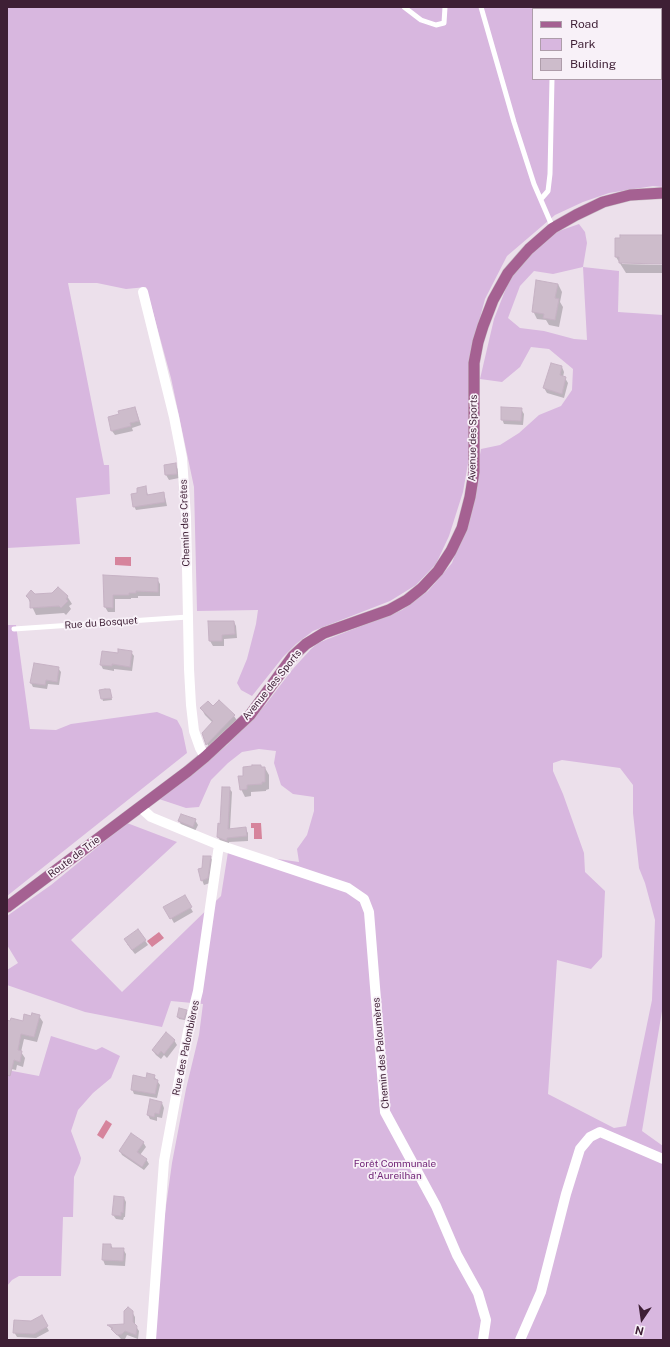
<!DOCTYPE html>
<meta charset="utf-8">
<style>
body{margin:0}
#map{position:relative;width:670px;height:1347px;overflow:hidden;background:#ece0eb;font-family:"Public Sans",sans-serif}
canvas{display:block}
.frame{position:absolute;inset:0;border:8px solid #3e1f35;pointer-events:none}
.legend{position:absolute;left:532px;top:8px;width:130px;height:72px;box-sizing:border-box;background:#f8f1f8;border:1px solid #ae9daa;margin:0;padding:5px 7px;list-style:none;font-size:12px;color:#3e1f35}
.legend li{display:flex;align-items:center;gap:8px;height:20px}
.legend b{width:20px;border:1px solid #ae9daa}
.north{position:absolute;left:622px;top:1299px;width:40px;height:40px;-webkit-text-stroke:3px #f8f1f8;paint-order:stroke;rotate:193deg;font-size:11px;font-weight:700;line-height:16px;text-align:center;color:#3e1f35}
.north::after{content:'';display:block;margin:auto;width:14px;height:18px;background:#3e1f35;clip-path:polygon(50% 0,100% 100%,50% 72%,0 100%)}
</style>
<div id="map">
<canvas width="670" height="1347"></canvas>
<div class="frame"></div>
<ul class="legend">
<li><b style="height:5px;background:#a56192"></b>Road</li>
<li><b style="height:11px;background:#d8b7df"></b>Park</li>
<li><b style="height:11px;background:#cdbccb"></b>Building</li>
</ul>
<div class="north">N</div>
</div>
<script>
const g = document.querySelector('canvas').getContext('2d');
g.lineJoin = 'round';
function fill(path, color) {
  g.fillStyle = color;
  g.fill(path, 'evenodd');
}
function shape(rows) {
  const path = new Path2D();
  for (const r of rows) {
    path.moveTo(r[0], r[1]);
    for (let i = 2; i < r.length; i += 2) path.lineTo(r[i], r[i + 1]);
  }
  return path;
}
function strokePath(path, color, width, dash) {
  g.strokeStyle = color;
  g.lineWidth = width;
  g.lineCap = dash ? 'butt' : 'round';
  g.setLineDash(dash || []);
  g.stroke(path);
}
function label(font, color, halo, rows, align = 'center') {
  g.font = font + ' "Public Sans",sans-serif';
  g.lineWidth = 3.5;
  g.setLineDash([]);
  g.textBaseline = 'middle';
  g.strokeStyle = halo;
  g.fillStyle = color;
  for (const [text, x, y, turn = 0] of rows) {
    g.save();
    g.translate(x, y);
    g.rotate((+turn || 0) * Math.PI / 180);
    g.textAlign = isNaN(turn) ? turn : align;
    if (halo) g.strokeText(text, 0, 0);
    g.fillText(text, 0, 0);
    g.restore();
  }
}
const green = shape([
 [7,7,663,7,663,187,653,186,609,193,583,202,555,215,507,256,485,299,481,314,468,377,471,414,470,452,463,492,449,536,436,564,416,585,390,601,313,631,296,644,283,657,252,696,241,690,237,683,247,659,256,624,258,610,197,611,194,487,171,378,146,287,126,289,97,283,68,283,104,465,109,465,110,494,76,498,80,544,7,548],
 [533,9,661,9,661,79,533,79],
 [579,224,585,232,587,243,583,267,619,271,618,312,663,315,663,1005,642,1131,663,1146,663,1340,153,1340,161,1242,172,1163,186,1089,199,1035,203,1004,171,1001,162,1027,85,1012,7,985,7,970,18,963,7,945,7,916,51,885,127,823,177,842,71,940,122,992,221,896,228,852,299,862,297,849,307,835,314,811,314,797,293,794,281,785,274,763,276,751,259,749,242,752,228,763,211,780,199,807,186,808,159,799,227,745,266,704,292,670,311,649,318,643,328,639,402,610,428,591,452,563,470,511,481,449,500,445,519,433,539,415,561,406,572,390,573,369,549,349,531,347,520,367,502,382,480,379,494,319,508,283,519,264,556,232],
 [583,267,587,340,574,339,544,331,520,328,508,318,520,286,534,271,553,274],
 [562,760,620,768,633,785,633,813,639,868,645,883,655,920,652,1000,626,1126,614,1128,548,1094,557,960,591,969,602,957,605,891,585,872,584,853,563,794,553,771,553,763],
 [7,625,16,625,30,729,56,730,71,724,157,712,177,720,182,729,187,753,7,896],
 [51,1036,96,1050,102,1047,120,1056,111,1078,93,1093,78,1110,71,1131,81,1158,80,1163,74,1177,73,1217,63,1217,61,1276,19,1276,12,1280,7,1286,7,1070,39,1076]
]);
const water = shape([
 [115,557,131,557,131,566,115,565],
 [251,823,261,823,262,839,254,839,254,828,251,828],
 [159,932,164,938,152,947,147,941],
 [106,1120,112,1124,103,1139,97,1135]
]);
const shadow = shape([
 [663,236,663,263,622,262,622,264,663,265,663,273,626,273,616,257,616,239],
 [558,284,562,292,560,302,563,307,559,327,549,325,546,320,537,319,533,311],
 [562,367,564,372,563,377,565,378,568,383,564,398,547,393,544,388],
 [135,408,137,413,141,425,132,428,133,431,115,435,112,431],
 [521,409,524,414,523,425,504,424,502,419],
 [175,464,178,469,179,478,169,480,166,475,165,465],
 [145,487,148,495,163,493,165,497,167,506,136,510,134,506,139,494],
 [104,576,157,579,160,584,160,596,138,596,138,598,131,598,131,599,115,599,115,612,108,612,105,607],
 [53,594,67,596,72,604,69,606,71,609,66,615,64,613,36,615,27,596],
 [209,622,234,622,236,626,237,638,224,639,224,646,213,646,210,641],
 [131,652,134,656,132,671,114,669,114,671,103,669,101,665,119,654],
 [58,668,61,672,59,685,48,684,47,689,33,687,31,683],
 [110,690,112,700,103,701,100,691],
 [201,708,213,708,234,716,238,722,210,751,203,733,213,723,205,715],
 [261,766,262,768,265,768,269,775,269,789,266,790,266,791,251,792,251,796,245,797,241,789,244,776],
 [229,788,232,792,230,829,245,828,248,833,248,841,229,842,229,845,221,842,218,837],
 [195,820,198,825,195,831,182,826,179,821],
 [210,857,213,861,210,883,204,885,202,880],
 [184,896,193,912,174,923,165,907],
 [138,930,148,945,135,954,127,944],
 [186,1011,187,1013,185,1020,179,1019,178,1017],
 [39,1016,43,1022,37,1042,24,1039,21,1052,25,1058,23,1067,17,1065,16,1070,7,1068,7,1021,23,1022,32,1017],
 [174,1040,177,1045,167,1058,164,1055,161,1059,156,1055,153,1051],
 [154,1076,160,1085,157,1098,134,1094,132,1089,147,1079],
 [162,1103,164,1108,162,1118,157,1117,157,1121,150,1119,148,1115],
 [143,1142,146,1147,140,1155,146,1159,149,1164,144,1170,122,1155,120,1151],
 [124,1198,126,1202,125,1217,124,1217,123,1220,116,1219,113,1215],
 [111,1245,113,1249,123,1249,126,1254,125,1266,105,1265,103,1260],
 [132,1312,135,1317,135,1325,139,1331,138,1339,127,1335,125,1339,121,1339,109,1326,125,1325],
 [41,1316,49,1331,36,1338,17,1337,14,1332]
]);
const building = shape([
 [620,235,663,235,663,264,619,263,619,257,615,257,615,238,620,238,620,235],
 [536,280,558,284,555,298,559,299,555,320,543,318,544,314,532,312,536,280],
 [551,363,562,366,560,375,566,377,562,394,543,388,551,363],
 [135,407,139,421,130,423,131,426,111,431,108,417,119,414,118,411,135,407],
 [501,407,522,408,521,421,501,420,501,407],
 [176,463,177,474,165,475,164,465,176,463],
 [146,486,147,495,164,492,165,502,133,507,131,494,137,493,137,488,146,486],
 [103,575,158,578,158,592,136,591,136,593,129,593,129,595,113,595,113,608,104,607,103,575],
 [58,587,68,596,66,599,68,601,61,608,59,606,30,608,30,600,26,596,31,590,35,594,52,593,58,587],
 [208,621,234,621,235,634,222,635,222,641,209,641,208,621],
 [118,649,132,651,130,667,112,664,112,666,100,665,102,651,118,653,118,649],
 [34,663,59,667,57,682,46,680,45,685,30,683,34,663],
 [105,689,110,689,112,698,101,699,99,690,105,689],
 [219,700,235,715,206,745,202,733,213,721,200,708,208,701,213,706,219,700],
 [252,765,261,765,261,767,265,767,265,782,262,782,262,784,247,785,247,789,240,790,238,776,243,776,243,767,252,766,252,765],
 [222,787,230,787,228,829,246,827,247,836,227,838,227,841,217,837,218,823,220,824,222,787],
 [181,814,196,819,193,827,178,821,181,814],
 [203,856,211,856,208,878,201,881,198,869,202,868,203,856],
 [185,895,192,907,170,919,163,907,185,895],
 [138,929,146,940,132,950,124,939,138,929],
 [179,1008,187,1010,184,1019,177,1017,179,1008],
 [32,1013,40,1015,34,1037,21,1034,18,1050,22,1051,20,1062,14,1060,10,1076,7,1075,7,1020,10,1021,11,1018,23,1021,24,1014,31,1016,32,1013],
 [166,1032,175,1040,164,1054,161,1051,158,1055,152,1050,166,1032],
 [147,1073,155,1075,154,1079,158,1080,155,1094,131,1090,133,1075,146,1078,147,1073],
 [150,1099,162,1102,159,1114,155,1113,154,1117,147,1115,150,1099],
 [131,1133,144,1142,137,1152,147,1159,142,1167,119,1151,131,1133],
 [114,1196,124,1197,123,1213,121,1212,121,1216,112,1215,114,1196],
 [103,1244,111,1244,111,1248,124,1248,123,1261,102,1260,103,1244],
 [128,1307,133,1311,133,1322,137,1326,136,1335,125,1331,122,1334,117,1335,111,1329,113,1328,107,1325,124,1324,124,1311,128,1307],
 [42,1315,48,1326,34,1334,13,1333,14,1320,31,1321,42,1315]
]);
const service = shape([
 [404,7,421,20,436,25,444,23,445,7],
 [481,7,514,122,534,184,553,228],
 [559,9,559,7],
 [541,199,548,191,550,174,552,79],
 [14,629,188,617]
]);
const minor = shape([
 [143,292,174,417,182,458,186,517,189,669,191,705,194,731,200,748,205,757],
 [140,807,151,817,219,845,198,991,188,1031,164,1161,151,1340],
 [219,845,348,888,364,899,369,912,385,1112,436,1206,457,1255,478,1293,486,1320,483,1340],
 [520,1340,541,1292,566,1194,580,1149,590,1137,600,1132,663,1159]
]);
const primary = shape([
 [7,907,188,771,205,757,250,715,293,656,306,644,324,633,389,610,407,600,422,588,438,571,451,551,462,528,470,497,474,472,474,363,478,342,483,326,493,300,508,273,529,249,553,228,576,215,603,202,630,195,663,193]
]);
const streetNames = [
 ["Avenue des Sports",473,438,-89],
 ["Chemin des Crêtes",185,523,-92],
 ["Rue du Bosquet",101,623,-4],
 ["Avenue des Sports",272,685,-51],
 ["Route de Trie",74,857,-37],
 ["Rue des Palombières",186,1048,-78],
 ["Chemin des Paloumères",381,1053,-95]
];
const parkNames = [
 ["Forêt Communale",395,1164],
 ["d'Aureilhan",395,1176]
];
fill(green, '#d8b7df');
fill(water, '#d6849c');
fill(shadow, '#0003');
fill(building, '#cdbccb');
strokePath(building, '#c6b2c4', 1);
strokePath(primary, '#c9c0c6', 12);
strokePath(service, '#fff', 5);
strokePath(minor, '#fff', 10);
strokePath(primary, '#a56192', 11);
label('10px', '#3e1f35', '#f8f1f8', streetNames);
label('10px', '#722778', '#f8f1f8', parkNames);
</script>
